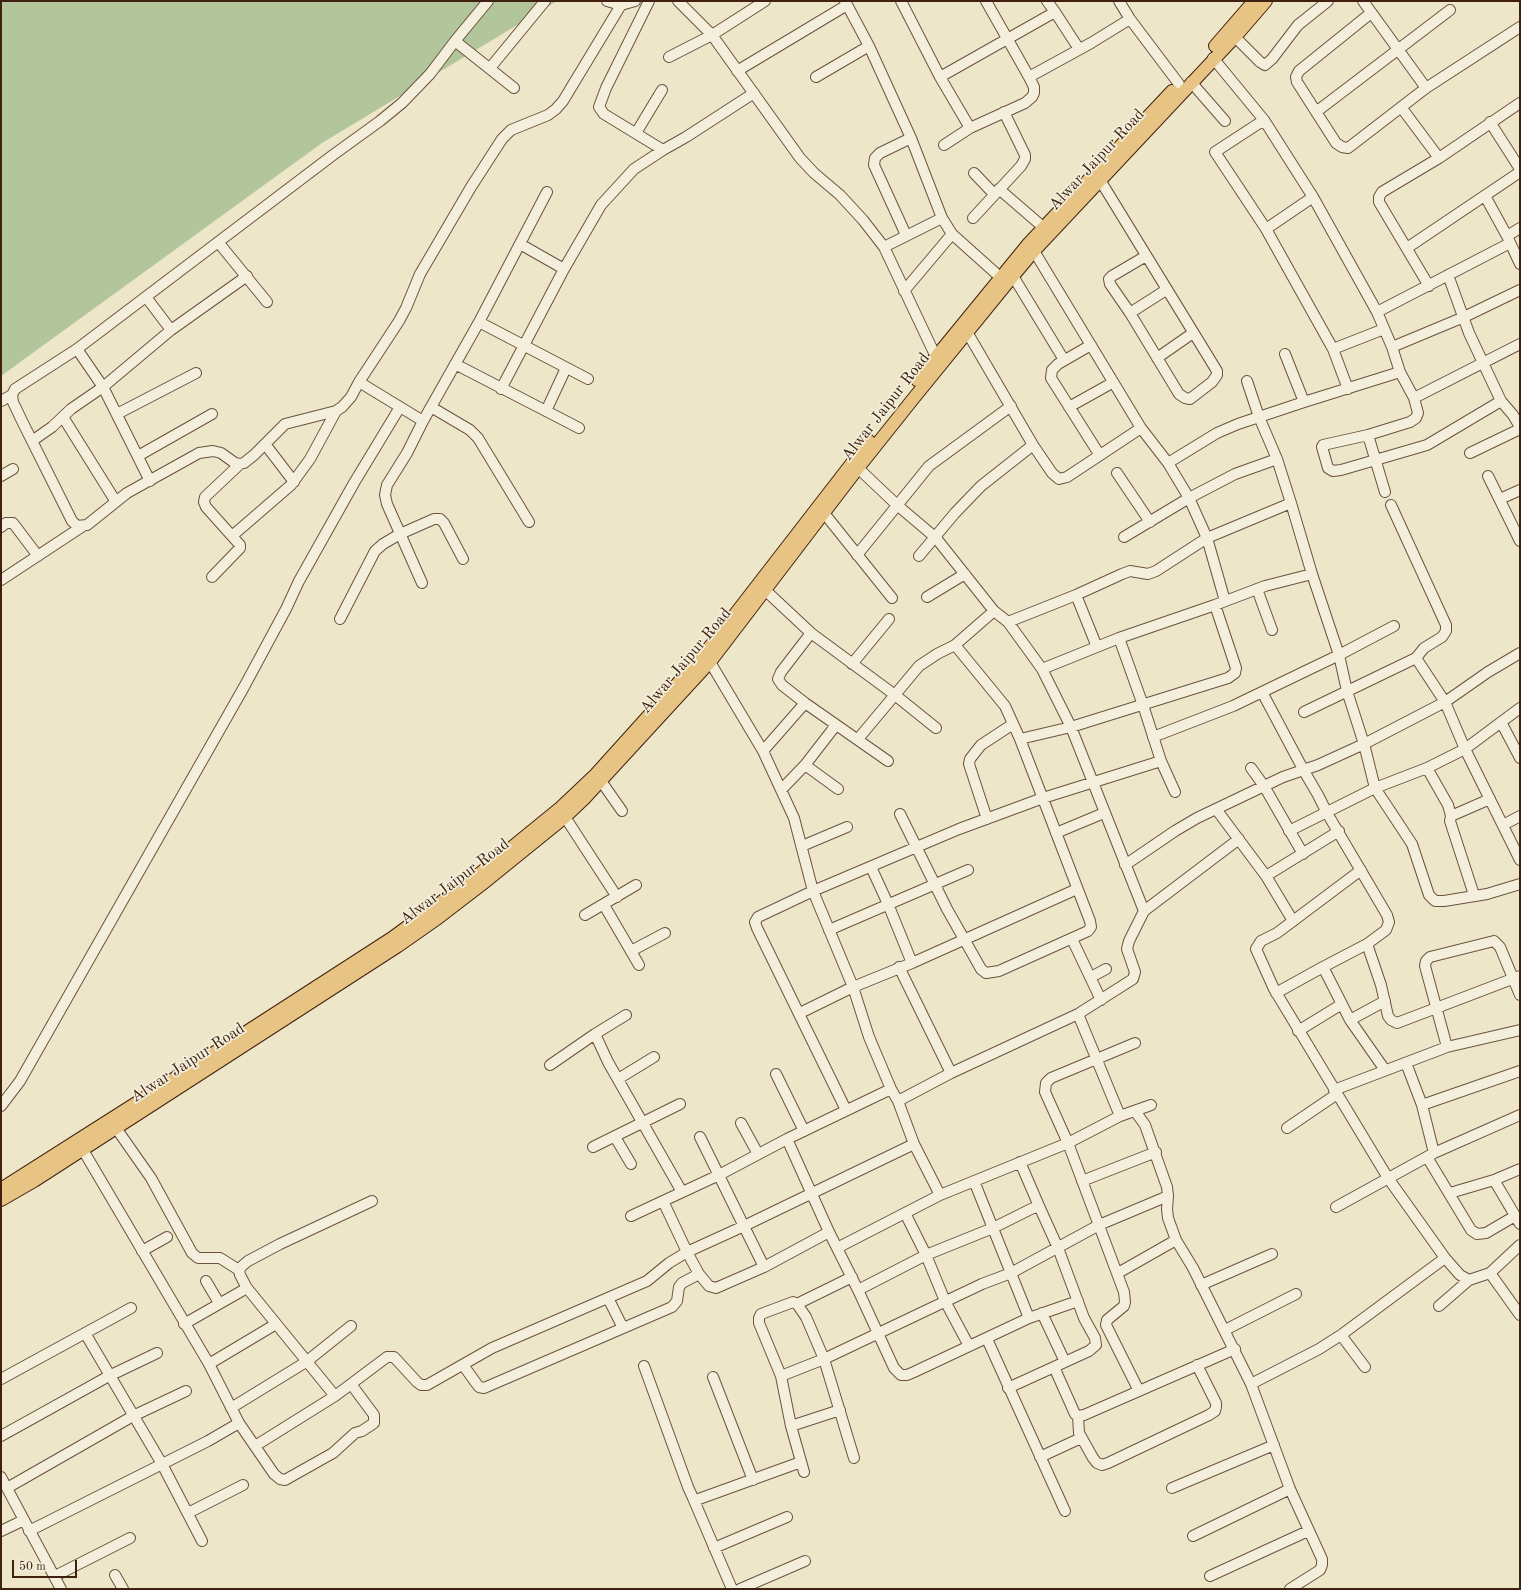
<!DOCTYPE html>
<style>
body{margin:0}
#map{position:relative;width:1521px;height:1590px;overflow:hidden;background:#eee6c9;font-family:"Old Standard TT",serif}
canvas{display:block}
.frame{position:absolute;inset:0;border:2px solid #402110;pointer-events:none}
.scale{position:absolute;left:12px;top:1560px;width:65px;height:18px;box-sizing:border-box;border:2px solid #402110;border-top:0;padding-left:5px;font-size:12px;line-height:14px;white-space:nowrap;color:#402110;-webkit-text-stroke:3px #f4efdc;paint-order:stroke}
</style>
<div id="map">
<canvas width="1521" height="1590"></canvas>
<div class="frame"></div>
<div class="scale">50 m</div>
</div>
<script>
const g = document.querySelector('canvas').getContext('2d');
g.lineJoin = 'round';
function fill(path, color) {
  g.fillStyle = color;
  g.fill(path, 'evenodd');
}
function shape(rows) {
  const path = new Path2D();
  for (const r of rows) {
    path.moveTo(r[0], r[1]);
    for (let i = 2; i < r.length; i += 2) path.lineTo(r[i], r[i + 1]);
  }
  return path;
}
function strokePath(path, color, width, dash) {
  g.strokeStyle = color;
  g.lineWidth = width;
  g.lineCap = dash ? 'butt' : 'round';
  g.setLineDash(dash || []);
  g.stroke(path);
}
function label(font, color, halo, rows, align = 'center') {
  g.font = font + ' "Old Standard TT",serif';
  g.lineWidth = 3.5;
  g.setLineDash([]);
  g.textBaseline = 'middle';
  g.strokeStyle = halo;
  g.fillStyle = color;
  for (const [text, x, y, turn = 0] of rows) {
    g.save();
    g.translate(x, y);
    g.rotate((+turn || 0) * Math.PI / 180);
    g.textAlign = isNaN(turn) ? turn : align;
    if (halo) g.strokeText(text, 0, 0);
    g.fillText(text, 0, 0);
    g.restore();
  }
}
const green = shape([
 [1,1,557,1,322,143,1,376]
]);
const minor = shape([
 [488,1,455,41,430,74,402,103,380,121,333,155,77,349,15,389,12,395,13,402,22,421,72,521,77,526,87,525,127,493,199,453,213,451,221,453,235,463,240,464,244,463,254,455,285,424,336,411,342,407,351,397,359,382,399,321,406,308,420,274,471,187,502,139,511,130,548,115,556,109,563,101,621,5],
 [607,1,621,5,635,1],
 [649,1,606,88,599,107,604,114,663,150],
 [678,1,712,35,800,158,814,173,840,195,863,220,884,247,936,357],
 [845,1,869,46,911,138,942,218,952,234,1000,277],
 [901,1,940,77,970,128],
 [1119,1,1130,19,1179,84],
 [1363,1,1426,88],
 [1055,12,1079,49],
 [1371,13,1299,71,1296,77,1297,82,1336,143,1342,147,1348,148,1352,145,1426,88,1520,27],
 [1235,37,1260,62,1265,65,1272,59,1298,25,1328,1],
 [455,41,514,88],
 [669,57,712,35,765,1],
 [1213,58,1264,120,1313,197,1377,312,1392,347,1400,372,1414,398,1418,413,1416,418,1410,422,1368,435,1323,445,1322,447,1328,468,1333,471,1341,470,1427,445,1501,401],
 [490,68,545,1],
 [737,71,847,5],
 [816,77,869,46],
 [940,77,1055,12,1047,1],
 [1029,77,1091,43,1130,19],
 [1191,82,1225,121],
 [1401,107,1439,158],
 [1316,112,1450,10],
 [1264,120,1215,152,1266,229,1333,349,1348,389],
 [1490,122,1520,169],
 [636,133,662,90],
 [944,145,970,128,1025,103,1032,97,1034,93,1034,87,1029,77,986,1],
 [974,173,994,194],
 [1100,180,1217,371,1217,375,1212,382,1190,399,1185,398,1179,394,1130,313,1110,284,1109,279,1112,276,1146,256],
 [999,189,1043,227],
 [1485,196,1507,236,1520,264],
 [973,218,1021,166,1025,159,1025,155,1004,112],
 [1266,229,1313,197],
 [906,235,874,165,875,158,880,153,911,138],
 [1507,236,1520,228],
 [218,242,267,302],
 [520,244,564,269],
 [884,247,942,218],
 [1407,248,1520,172],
 [1034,251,1141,428,1168,463,1189,498,1207,538,1225,601],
 [1448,275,1469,333,1501,401,1513,415,1520,427],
 [1013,276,1064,360],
 [1429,286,1379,202,1379,197,1382,192,1439,158,1520,103],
 [904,291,952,234],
 [146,297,171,330],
 [1377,312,1510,243],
 [1130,313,1166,290],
 [479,322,588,379],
 [967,332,1033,445,1052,473,1059,479,1067,477,1141,428],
 [1091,345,1058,364,1052,370,1051,378,1099,454],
 [1392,347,1464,317,1520,290],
 [77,349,103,387,171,330,247,276],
 [1333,349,1384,329],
 [1285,354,1304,402],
 [1157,358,1193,333],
 [455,364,579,428],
 [1247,381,1259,417,1277,459,1291,503,1312,574,1339,655,1347,691,1364,744,1375,788,1412,844,1429,895,1435,901,1444,901,1487,894,1520,884],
 [359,382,423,421],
 [501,389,564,269,601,205,634,169,663,150,686,137,754,93],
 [1414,398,1520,344],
 [1,401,12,395],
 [431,407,470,430,478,438,529,522],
 [1069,407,1112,383],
 [546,411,566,368],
 [117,414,196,373],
 [63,417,116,502],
 [1368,435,1385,492],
 [32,441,52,427,71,409,103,387,150,481],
 [265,444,294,482],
 [1470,453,1520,429],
 [138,456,212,414],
 [1168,463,1217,433,1238,424,1304,402,1400,372],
 [858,468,897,505,936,538,994,611,1008,622,1042,669,1071,727,1144,911],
 [1117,473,1150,522],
 [1,476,13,469],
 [1488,476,1520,541],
 [1500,499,1520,490],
 [1391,505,1446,625,1446,631,1442,637,1424,648,1416,658],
 [824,513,892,598],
 [1,527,6,523,13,523,38,556],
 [232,536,291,485,310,459,336,411],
 [1124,537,1189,498,1235,474,1277,459],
 [857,555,929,466,1011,406],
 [919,556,955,513,981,486,1033,445],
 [212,577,240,548,240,545,206,507,204,502,205,497,240,464],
 [1,580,83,526],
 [422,583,387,504,385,495,387,485,407,453,423,421,479,322,547,192],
 [1257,589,1272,630],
 [765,590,811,633,895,695,936,728],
 [1076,595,1097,647],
 [927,597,965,574],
 [340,619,375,551,383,544,400,534,434,519,440,519,444,523,463,559],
 [1008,622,1076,595,1122,574,1130,571,1148,574,1156,571,1207,538,1291,503],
 [811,633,781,672,778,679,782,685,805,703,888,761],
 [1119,638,1143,705,1161,761,1175,792],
 [710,662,763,751,794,818,813,891,853,987,869,1037,891,1089,898,1101,914,1144,940,1195],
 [852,664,889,619],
 [1042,669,1119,638,1215,605,1265,586,1312,574],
 [1262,692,1304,771,1318,795,1327,813,1387,915,1389,922,1386,930,1367,944,1323,967,1350,1020,1385,1070],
 [1304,712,1416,658,1445,702,1465,749,1520,860],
 [1501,722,1520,758],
 [1153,737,1233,706,1339,655,1394,626],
 [858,739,919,666,937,654,955,645,994,611],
 [1020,739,1071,727,1228,678,1235,673,1236,668,1215,605],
 [763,751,805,703],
 [805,765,838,789],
 [1251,768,1264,786,1303,854],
 [1427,768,1448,805,1451,816,1450,821,1474,895],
 [601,781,622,811],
 [781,790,805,765,836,725],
 [1216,809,1266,876,1293,921],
 [900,814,947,909,981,969,986,973,999,971,1088,931,1091,927,1090,921,1020,739,1005,706,955,645],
 [1451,816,1490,799],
 [565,817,617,897],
 [987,819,969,764,970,759,981,745,1013,724],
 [1503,825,1520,816],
 [1289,831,1375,788,1427,768,1465,749,1520,708],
 [1056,833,1104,813],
 [802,846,847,827],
 [1125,865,1175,831,1197,818,1283,777,1318,765,1364,744,1445,702,1488,672,1520,653],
 [871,867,888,904,912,963],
 [1361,870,1277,933,1261,941,1256,949,1274,989,1388,1178,1445,1258,1460,1275,1469,1280,1490,1273,1520,1245],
 [1266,876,1339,831],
 [604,905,639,965],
 [585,915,636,885],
 [829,930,968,870],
 [1072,939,1101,1000],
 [1367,944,1381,985,1388,1016,1391,1020,1397,1023,1520,976],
 [631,951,665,933],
 [899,967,951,1073],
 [1091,977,1106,969],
 [1276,993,1323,967],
 [800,1013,853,987,912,963,1077,889],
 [1078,1014,1120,1116],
 [1350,1020,1385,1001],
 [1298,1031,1342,1004],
 [595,1034,608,1062,682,1192],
 [1135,1043,1051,1078,1046,1083,1045,1092,1068,1143,1124,1292,1125,1302,1124,1306,1107,1320,1106,1325,1139,1391],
 [1447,1047,1425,966,1426,961,1430,957,1494,941,1500,947,1520,995],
 [1406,1063,1422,1105,1434,1153],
 [550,1065,595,1034,626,1015],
 [776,1074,804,1131],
 [618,1079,654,1057],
 [1334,1090,1447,1047,1520,1030],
 [898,1101,951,1073,1078,1014,1133,979,1135,972,1127,949,1129,941,1144,911,1239,839],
 [1422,1105,1520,1071],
 [1,1106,20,1081,244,687,286,609,299,581,354,483,400,407],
 [846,1110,757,928,755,922,758,917,813,891,959,829,1043,798,1161,761],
 [1135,1111,1145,1125,1167,1187,1168,1196,1167,1209,1168,1218,1176,1240,1193,1268,1251,1384,1290,1489,1322,1559,1322,1565,1320,1570,1290,1589],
 [741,1123,758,1154],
 [116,1128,151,1178,192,1253,198,1258,220,1258,239,1270],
 [1287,1128,1337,1094],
 [615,1137,631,1164],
 [700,1137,764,1267],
 [787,1139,829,1232,858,1290,894,1368,901,1375,907,1375,914,1372,1029,1318,1078,1301],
 [593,1147,680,1104],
 [83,1150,209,1364,239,1423,274,1474,280,1479,285,1480,333,1453,355,1433,362,1431,374,1423,374,1415,351,1384],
 [1427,1157,1471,1230,1477,1234,1486,1233,1515,1216],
 [1020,1162,1039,1206],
 [1494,1180,1520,1224],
 [974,1181,1029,1318],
 [1082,1181,1156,1152],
 [1450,1193,1494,1180,1520,1169],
 [663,1201,687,1252,699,1274,709,1286,716,1288,764,1267,829,1232],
 [1336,1207,1434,1153,1520,1115],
 [905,1213,926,1255,945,1301,969,1346],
 [631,1216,719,1175,787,1139,891,1089],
 [837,1248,940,1195,1068,1143,1120,1116,1151,1105],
 [142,1251,167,1237],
 [1118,1273,1176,1240],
 [1490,1273,1520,1315],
 [206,1281,219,1303],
 [1201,1285,1272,1254],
 [858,1290,926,1255,993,1228,1031,1209,1039,1206,1058,1248,1084,1318,1095,1338,1096,1345,1089,1351,1008,1388],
 [608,1298,623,1328],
 [797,1304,852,1277],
 [1439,1306,1469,1280],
 [1042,1313,1065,1362],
 [184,1324,247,1288],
 [1225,1330,1296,1294],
 [85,1333,162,1464,202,1541],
 [1341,1335,1365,1367],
 [987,1339,1065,1511],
 [209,1364,276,1324],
 [463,1365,476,1383,479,1387,484,1388,672,1307,677,1301,679,1287,682,1283,699,1274],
 [644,1366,688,1487,693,1498,696,1500,801,1462],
 [1054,1367,1075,1414,1078,1416,1084,1415,1235,1349],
 [781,1376,759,1323,759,1318,761,1314,793,1302,797,1304,806,1317,824,1359,982,1284,1011,1273,1099,1225,1168,1196],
 [713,1377,753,1480],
 [1,1379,131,1308],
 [1251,1384,1319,1349,1341,1335,1445,1258],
 [335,1396,247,1288,240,1275,239,1270,242,1266,248,1261,280,1244,372,1201],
 [231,1408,306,1362,351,1326],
 [1078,1416,1079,1433,1093,1458,1097,1463,1102,1465,1108,1463,1209,1415,1215,1411,1216,1407,1216,1403,1197,1365],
 [791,1426,840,1410],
 [1,1436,109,1376,157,1353],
 [255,1446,335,1396,387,1357,394,1357,417,1382,421,1385,427,1385,492,1348,647,1281,669,1263,687,1252,744,1226,914,1144],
 [1040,1457,1081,1438],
 [804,1472,791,1426,781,1376,824,1359,854,1458],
 [1,1477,61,1589],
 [7,1488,133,1416,186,1391],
 [1172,1488,1274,1445],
 [693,1498,732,1589],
 [188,1513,243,1485],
 [1,1531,24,1520],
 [29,1531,208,1441,239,1423],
 [1193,1536,1290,1489],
 [714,1548,787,1517],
 [115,1575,123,1589],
 [55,1576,130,1538],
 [1210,1576,1308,1531],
 [740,1589,805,1561]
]);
const major = shape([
 [1215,46,1254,1],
 [917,380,1029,243,1172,91],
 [1,1189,141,1100,392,938,478,875,559,809,596,774,705,653,869,441],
 [1,1200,34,1181,398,946,438,918,481,885,565,817,584,799,710,662,858,468,913,399,1013,276,1034,251,1235,37,1266,1]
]);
const streetNames = [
 ["Alwar Jaipur Road",1097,160,-47],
 ["Alwar Jaipur Road",886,407,-52],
 ["Alwar Jaipur Road",686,661,-50],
 ["Alwar Jaipur Road",455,882,-37],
 ["Alwar Jaipur Road",188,1063,-33]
];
fill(green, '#b3c69b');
strokePath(minor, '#6c523e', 12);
strokePath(major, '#402110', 14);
strokePath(minor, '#f4efdc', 10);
strokePath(major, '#e7c384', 12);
label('16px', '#402110', '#f4efdc', streetNames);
</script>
